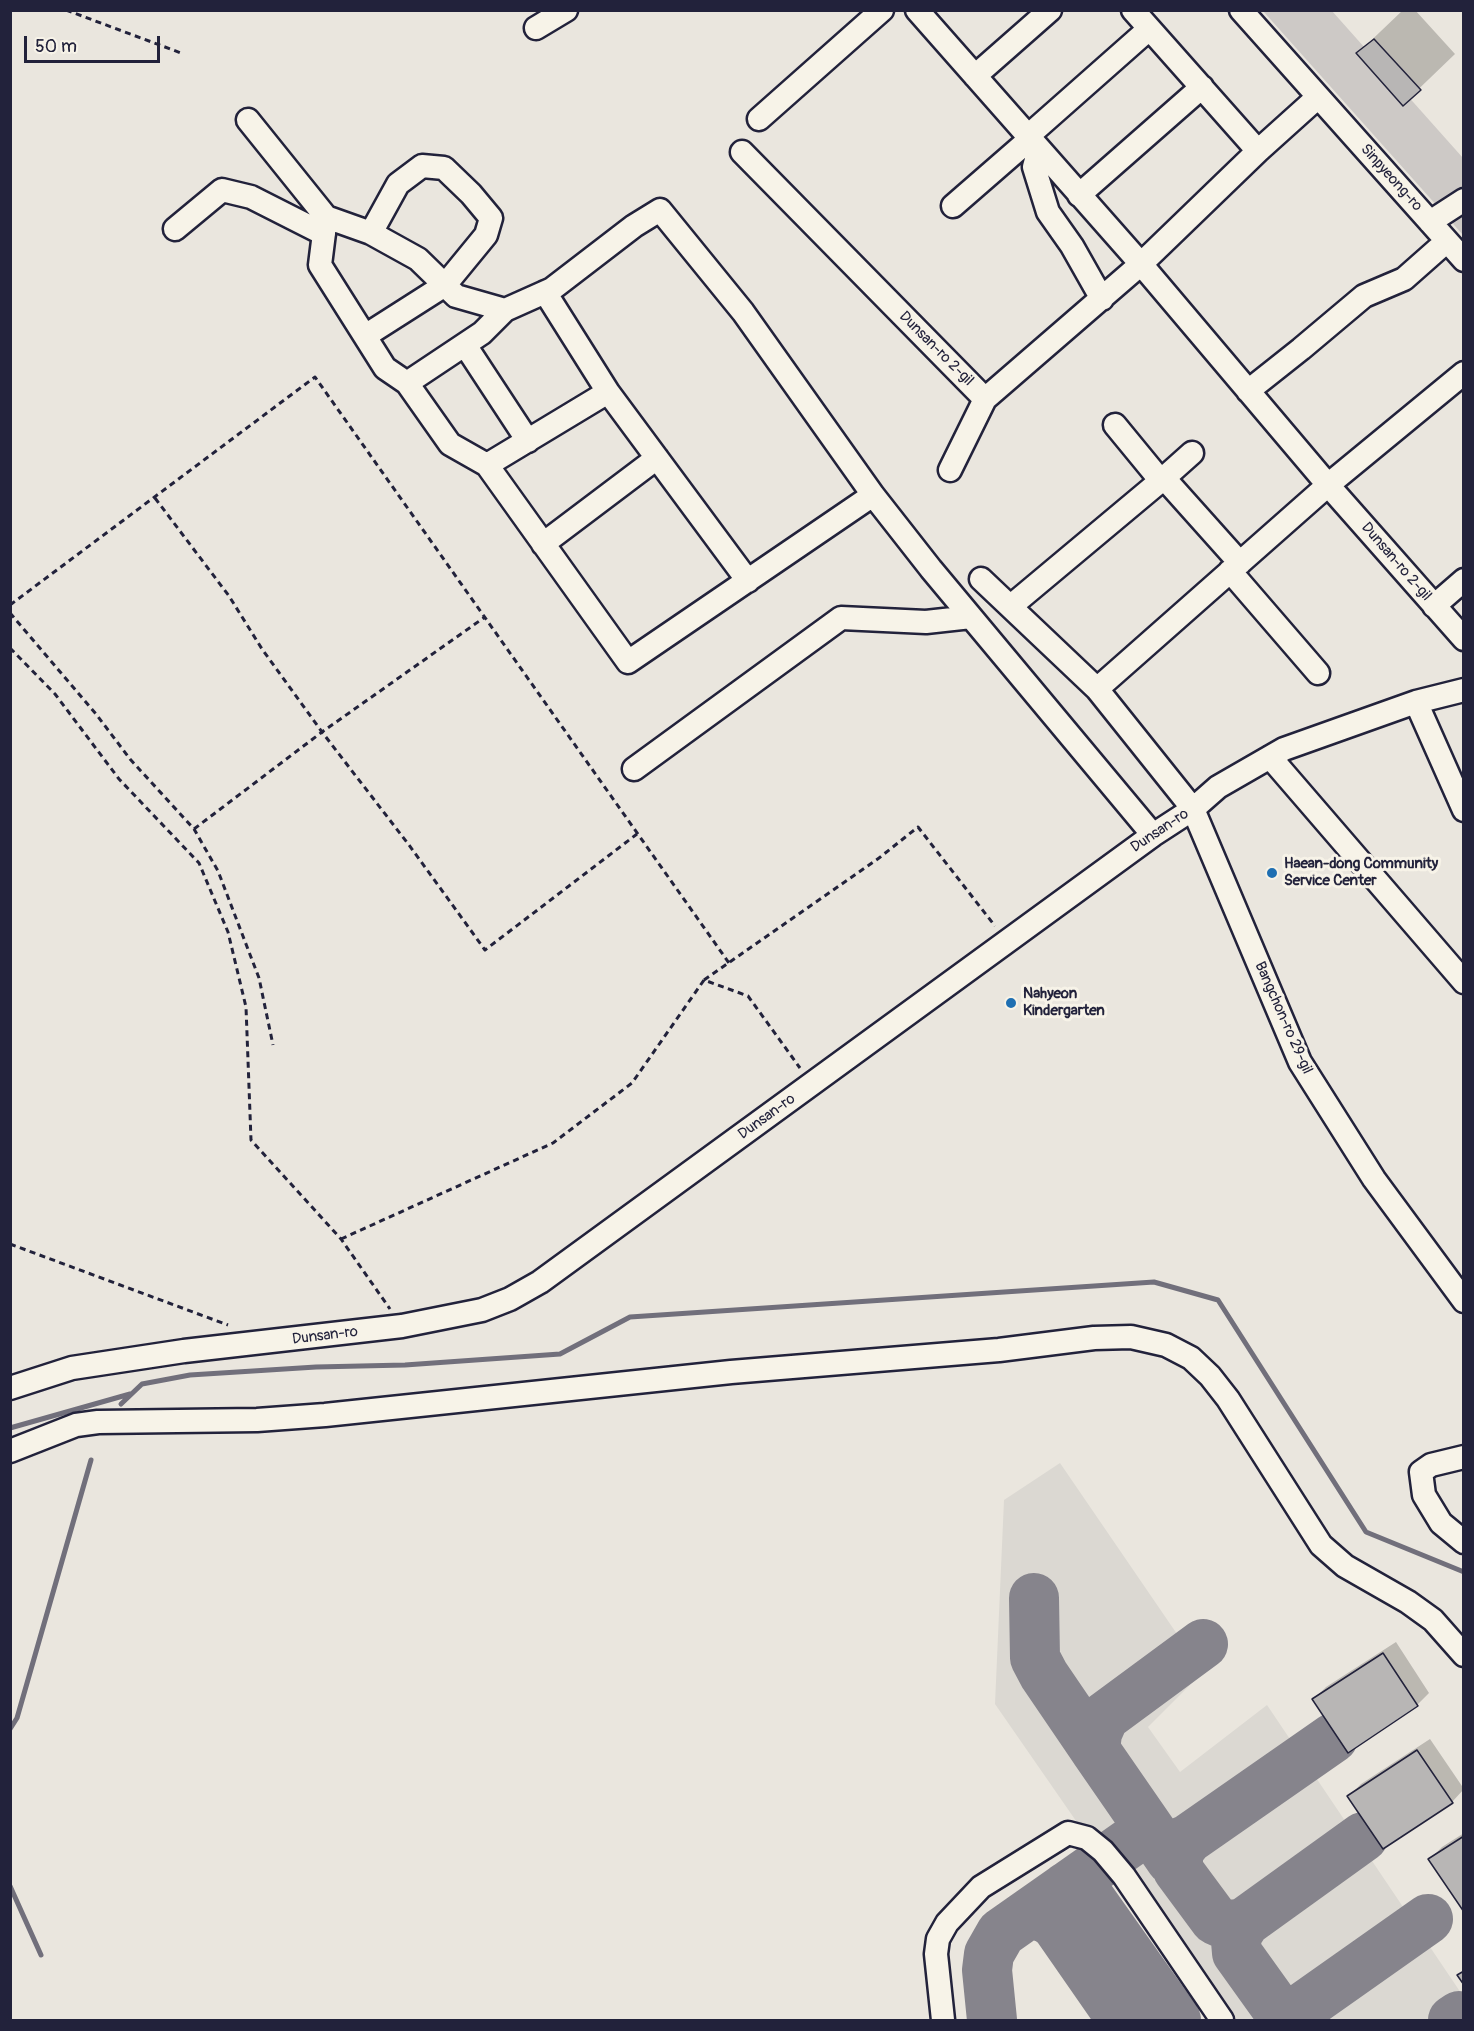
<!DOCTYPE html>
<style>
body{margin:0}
#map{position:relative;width:1474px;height:2031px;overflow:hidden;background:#eae6de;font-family:Pangolin,sans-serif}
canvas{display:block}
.frame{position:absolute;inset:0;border:12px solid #22223b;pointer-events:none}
.scale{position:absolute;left:24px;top:36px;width:136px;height:27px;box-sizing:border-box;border:3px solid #22223b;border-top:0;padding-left:8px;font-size:18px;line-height:21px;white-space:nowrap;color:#22223b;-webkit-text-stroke:4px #f7f3e8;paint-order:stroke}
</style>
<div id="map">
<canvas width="1474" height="2031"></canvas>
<div class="frame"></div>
<div class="scale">50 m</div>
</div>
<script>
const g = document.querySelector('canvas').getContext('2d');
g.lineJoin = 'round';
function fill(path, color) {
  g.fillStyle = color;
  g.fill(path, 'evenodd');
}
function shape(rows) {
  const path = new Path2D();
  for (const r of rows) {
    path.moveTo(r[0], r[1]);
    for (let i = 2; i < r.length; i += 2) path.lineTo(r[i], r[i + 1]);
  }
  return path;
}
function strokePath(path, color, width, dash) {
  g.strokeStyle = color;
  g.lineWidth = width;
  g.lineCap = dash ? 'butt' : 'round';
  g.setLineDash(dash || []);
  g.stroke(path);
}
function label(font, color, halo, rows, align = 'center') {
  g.font = font + ' Pangolin,sans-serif';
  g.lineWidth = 6;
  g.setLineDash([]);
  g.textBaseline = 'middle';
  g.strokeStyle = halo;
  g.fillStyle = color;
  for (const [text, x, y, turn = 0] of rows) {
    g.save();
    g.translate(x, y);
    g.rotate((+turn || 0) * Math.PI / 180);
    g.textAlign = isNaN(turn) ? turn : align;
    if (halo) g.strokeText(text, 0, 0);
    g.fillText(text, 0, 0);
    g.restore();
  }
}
const built = shape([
 [1060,1463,1203,1672,1148,1727,1180,1772,1267,1705,1463,1996,1463,2020,1214,2020,995,1704,1004,1500]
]);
const green = shape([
 [1263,11,1332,11,1463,158,1463,235]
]);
const shadow = shape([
 [1403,10,1415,10,1455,54,1403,104,1358,53],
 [1396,1642,1429,1693,1417,1705,1314,1699,1326,1687],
 [1430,1739,1464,1789,1452,1802,1349,1796,1361,1784],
 [1464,1833,1464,1910,1430,1859,1442,1847]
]);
const stream = shape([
 [121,1404,142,1384,190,1375,316,1367,405,1365,560,1354,630,1317,1154,1282,1218,1300,1366,1532,1464,1572],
 [10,1428,130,1394],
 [10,1729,17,1718,91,1460],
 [10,1886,41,1955]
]);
const taxiway = shape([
 [1034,1598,1035,1658,1044,1675,1095,1750],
 [1188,1839,1181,1848,1178,1856,1178,1870,1215,1920,1224,1924,1234,1925,1245,1922,1363,1837],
 [1171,1860,1095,1750,1097,1733,1104,1717,1203,1644],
 [1066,1887,1079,1888,1089,1897,1176,2020],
 [1025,1916,1037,1915,1048,1919,1056,1925,1122,2020],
 [1245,1922,1238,1933,1236,1941,1237,1953,1285,2020],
 [1299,2010,1428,1919],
 [992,2020,987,1970,989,1954,1001,1933,1132,1841,1143,1838,1176,1844,1188,1839,1333,1738],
 [1453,2020,1459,2016]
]);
const building = shape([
 [1374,39,1421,90,1403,106,1356,53,1374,39],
 [1383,1653,1418,1706,1348,1753,1312,1699,1383,1653],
 [1417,1750,1453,1803,1383,1849,1347,1796,1417,1750],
 [1464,1836,1464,1912,1428,1859,1464,1836],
 [1464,1971,1464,1985,1457,1975,1464,1971]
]);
const path = shape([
 [66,10,181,53],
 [155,498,229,596,262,649,322,732,409,845,485,950,637,834],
 [10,605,315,377,729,963],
 [10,613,96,714,130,759,194,829,218,871,259,978,273,1045],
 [10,648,55,694,119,779,199,863,228,932,246,1007,251,1140,341,1239,390,1309],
 [194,829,322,732,485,617],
 [704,980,879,858,918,827,995,926],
 [341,1239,553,1143,632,1083,704,980,748,996,800,1068],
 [10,1244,228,1325]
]);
const minor = shape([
 [917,10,1141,264,1328,485,1464,639],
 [1133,10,1258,151],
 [1241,10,1464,260],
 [536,28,566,10],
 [975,76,1050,10],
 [759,119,882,10],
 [248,120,326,217,371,233,418,259,456,296,505,310,552,289,634,226,660,210,743,312,873,495,931,569,1153,835],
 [1028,136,1149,29],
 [1039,149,1034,167,1048,212,1072,246,1102,299],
 [742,152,985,399],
 [1079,195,1202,87],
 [953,206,1030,139],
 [326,217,320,265,385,368,407,383,450,444,487,465,628,662,873,495],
 [1430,222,1464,200],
 [175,229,222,190,251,197,324,234],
 [365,336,445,285,486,235,491,218,471,194,444,168,422,166,398,184,371,233],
 [465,345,528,441],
 [407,383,482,333,505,310],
 [1248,391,1301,349,1364,296,1404,279,1447,241],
 [608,392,748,581],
 [1115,425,1161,481],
 [1192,453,1164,478,1240,563],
 [487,465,608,392,545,292],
 [950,470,985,399,1141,264,1258,151,1318,97],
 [543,544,657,458],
 [1230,571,1318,673],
 [981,579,1097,689,1193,809,1300,1062,1374,1179,1464,1301],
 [1011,606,1164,478],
 [1434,606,1464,580],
 [1097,689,1328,485,1464,373],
 [1416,702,1464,810],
 [1270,757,1464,982],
 [634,769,841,618,926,622,971,617],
 [10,1388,72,1368,184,1351,402,1326,482,1310,510,1299,540,1282,1153,835,1193,809,1218,787,1284,749,1416,702,1464,690],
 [10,1451,76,1425,98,1422,257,1420,325,1415,731,1372,999,1350,1094,1338,1131,1337,1166,1345,1191,1358,1210,1376,1228,1399,1321,1545,1345,1566,1408,1602,1433,1620,1464,1655],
 [1464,1457,1431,1465,1421,1472,1424,1495,1441,1523,1464,1542],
 [943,2020,936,1954,938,1939,947,1923,981,1887,1068,1833,1087,1838,1103,1851,1124,1876,1222,2020]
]);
const markers = [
 [1272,873,6,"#1f6fb2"],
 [1011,1003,6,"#1f6fb2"]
];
const streetNames = [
 ["Sinpyeong-ro",1391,178,48],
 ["Dunsan-ro 2-gil",936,349,45],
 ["Dunsan-ro 2-gil",1396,562,49],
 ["Dunsan-ro",1160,831,-34],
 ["Bangchon-ro 29-gil",1283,1018,66],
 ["Dunsan-ro",767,1117,-36],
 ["Dunsan-ro",325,1336,-7]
];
const poiNames = [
 ["Haean-dong Community",1284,864],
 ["Service Center",1284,881],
 ["Nahyeon",1023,994],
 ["Kindergarten",1023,1011]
];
fill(built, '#dbd8d2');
fill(green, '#cdc9c6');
fill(shadow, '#0003');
strokePath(stream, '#716f7b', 5);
strokePath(taxiway, '#86848c', 50);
fill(building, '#b8b6b5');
strokePath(building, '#22223b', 1.5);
strokePath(minor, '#22223b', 27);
strokePath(path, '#22223b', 3, [6, 4.5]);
strokePath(minor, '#f7f3e8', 22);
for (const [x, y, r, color] of markers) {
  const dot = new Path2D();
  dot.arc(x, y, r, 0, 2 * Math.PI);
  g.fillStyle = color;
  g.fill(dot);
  strokePath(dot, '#f7f3e8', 2);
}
label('15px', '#22223b', '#f7f3e8', streetNames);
label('bold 15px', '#22223b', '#f7f3e8', poiNames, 'left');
</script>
